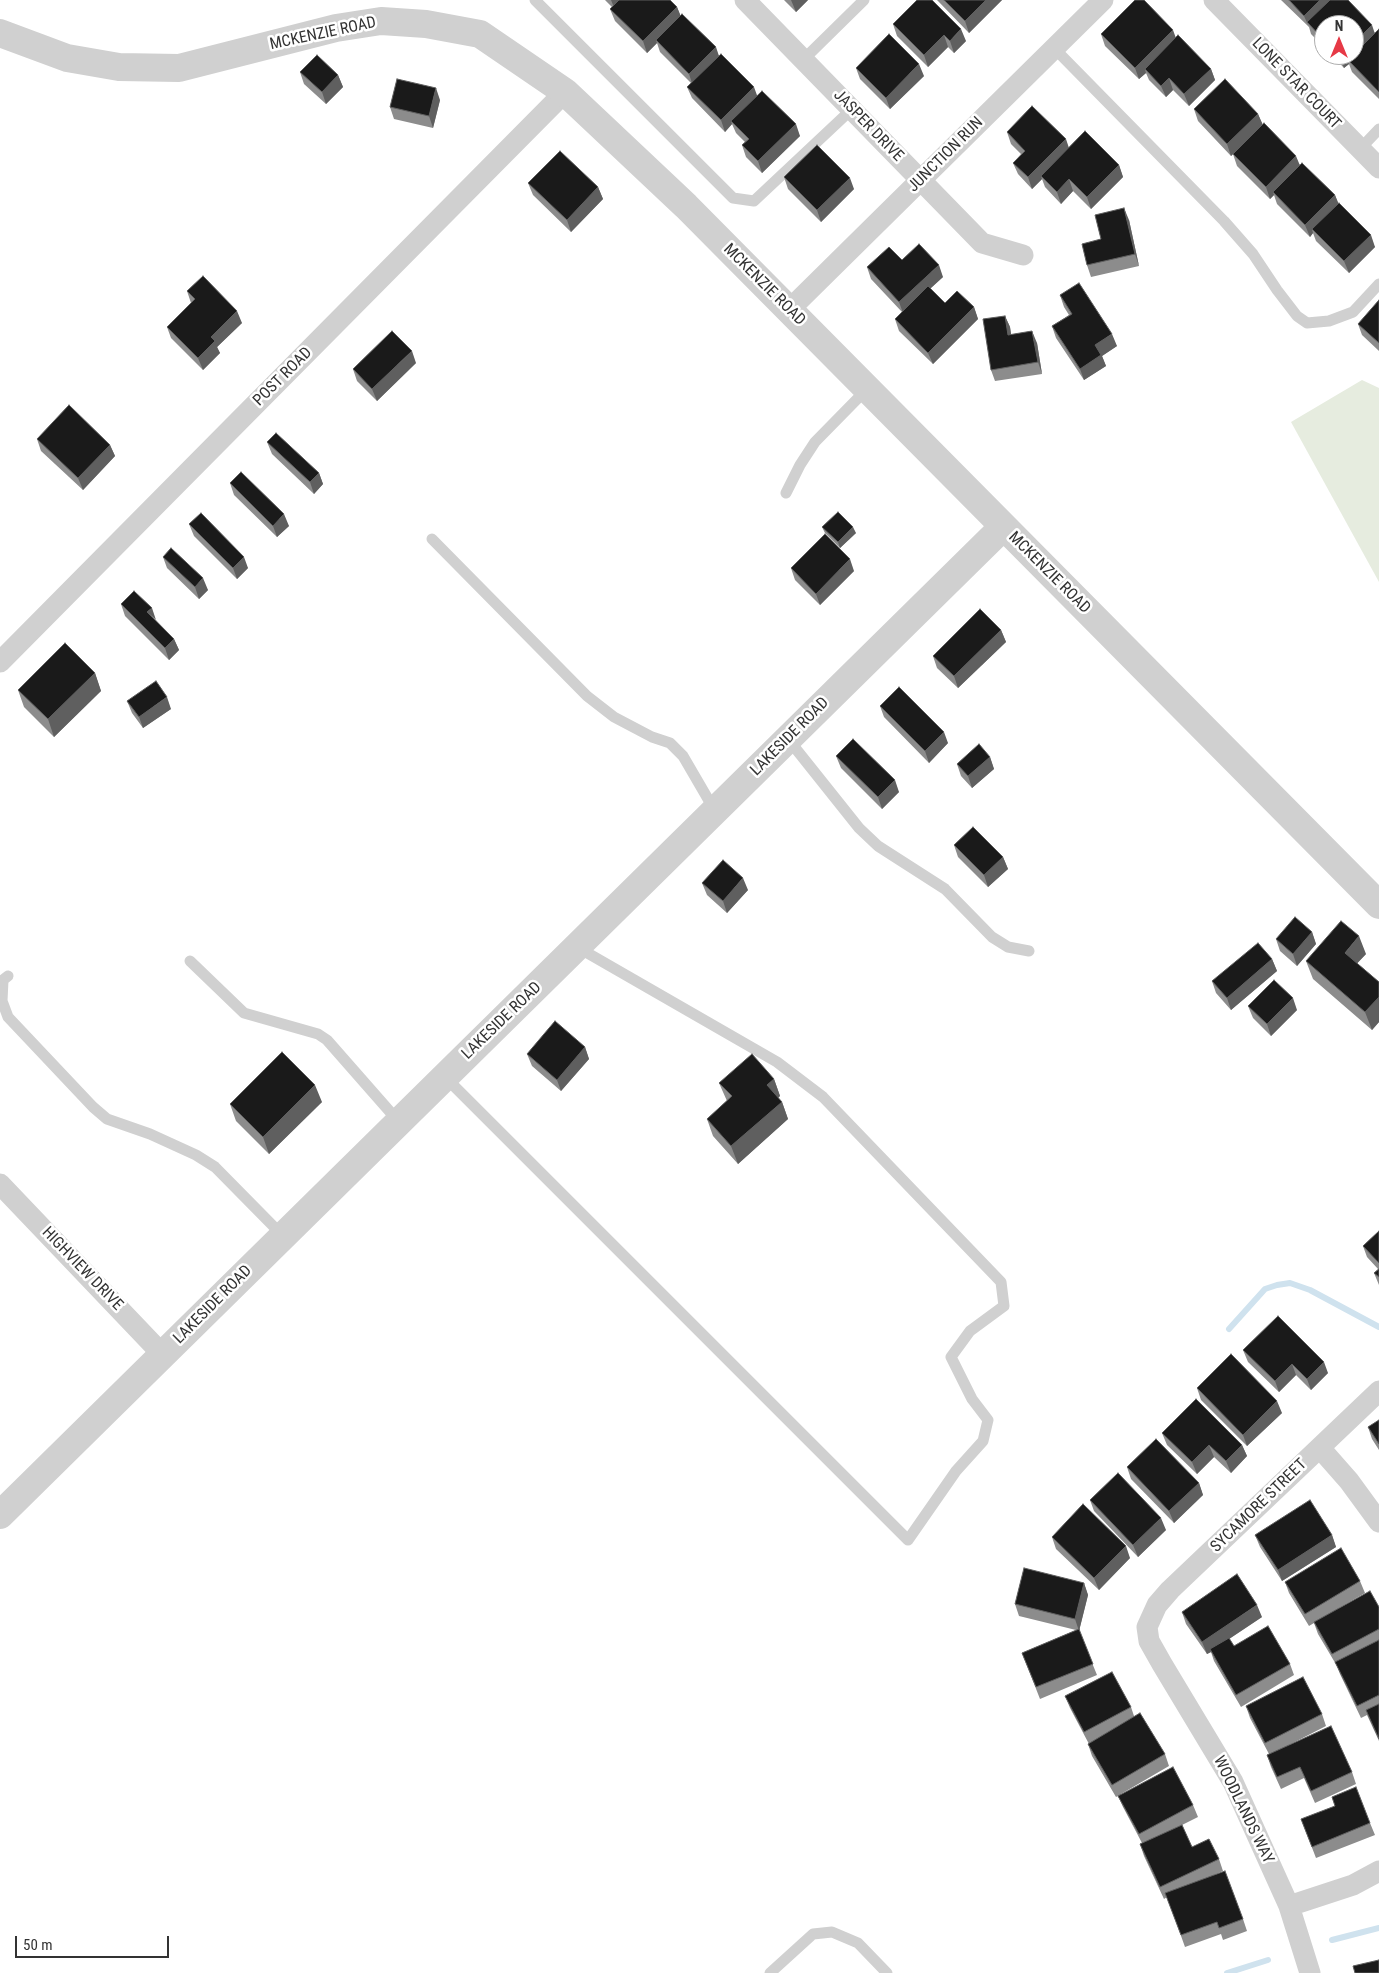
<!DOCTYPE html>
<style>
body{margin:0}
#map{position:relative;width:1379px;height:1973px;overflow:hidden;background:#fff;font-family:"Roboto Condensed",sans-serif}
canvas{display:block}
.north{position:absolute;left:1314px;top:15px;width:50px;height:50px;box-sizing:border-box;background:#fff;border:1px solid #adadad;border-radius:50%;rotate:0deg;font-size:14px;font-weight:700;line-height:20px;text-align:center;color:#333}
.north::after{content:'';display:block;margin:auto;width:18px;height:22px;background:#e63946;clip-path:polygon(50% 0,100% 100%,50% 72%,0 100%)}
.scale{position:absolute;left:15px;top:1936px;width:154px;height:22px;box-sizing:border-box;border:2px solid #333;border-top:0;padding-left:6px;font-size:15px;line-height:18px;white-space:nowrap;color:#333;-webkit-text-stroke:4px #fff;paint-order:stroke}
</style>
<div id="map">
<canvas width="1379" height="1973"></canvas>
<div class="north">N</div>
<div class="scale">50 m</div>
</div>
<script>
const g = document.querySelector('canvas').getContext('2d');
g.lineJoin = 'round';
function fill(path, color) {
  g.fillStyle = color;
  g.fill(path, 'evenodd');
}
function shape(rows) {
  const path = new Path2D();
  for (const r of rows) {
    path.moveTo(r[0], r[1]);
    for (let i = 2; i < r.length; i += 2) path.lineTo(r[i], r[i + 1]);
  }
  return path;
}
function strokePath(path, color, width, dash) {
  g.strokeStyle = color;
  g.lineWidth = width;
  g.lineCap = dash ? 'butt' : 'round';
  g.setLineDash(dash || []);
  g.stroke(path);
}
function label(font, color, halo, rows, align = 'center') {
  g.font = font + ' "Roboto Condensed",sans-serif';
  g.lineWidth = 5;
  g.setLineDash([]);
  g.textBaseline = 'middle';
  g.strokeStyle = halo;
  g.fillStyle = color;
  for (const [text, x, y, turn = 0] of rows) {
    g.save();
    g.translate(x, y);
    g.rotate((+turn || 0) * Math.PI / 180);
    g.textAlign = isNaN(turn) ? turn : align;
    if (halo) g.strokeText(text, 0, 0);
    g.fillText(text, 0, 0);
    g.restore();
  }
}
const green = shape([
 [1362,380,1379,388,1379,582,1291,422]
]);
const stream = shape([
 [1229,1329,1265,1289,1277,1285,1290,1283,1310,1290,1379,1327],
 [1332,1940,1379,1928],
 [1227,1973,1268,1960]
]);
const service = shape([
 [535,0,733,198,754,201,852,109],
 [1054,48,1224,221,1253,254,1277,290,1297,316,1307,323,1329,321,1353,312,1379,284],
 [803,60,864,0],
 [1360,149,1379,129],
 [786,493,800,465,815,442,867,389],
 [432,539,587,696,614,717,652,737,670,743,683,756,715,811],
 [788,739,859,828,878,846,945,889,992,937,1008,947,1029,951],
 [190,961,244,1013,318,1034,327,1040,399,1122],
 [8,976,3,980,2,1001,8,1017,93,1107,107,1119,150,1134,196,1155,215,1167,283,1236],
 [445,1077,908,1540,956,1471,983,1441,988,1420,972,1399,951,1357,970,1331,1004,1306,1001,1282,823,1097,777,1062,577,947],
 [770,1973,813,1934,832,1932,858,1943,887,1973]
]);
const minor = shape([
 [745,0,982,243,1023,255],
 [1214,0,1379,168],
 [789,310,1103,0],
 [0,662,565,92],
 [0,1184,163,1355],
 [1320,1448,1349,1481,1379,1522],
 [1289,1906,1353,1885,1379,1871],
 [1310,1973,1289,1906,1233,1782,1162,1664,1149,1641,1147,1627,1157,1605,1170,1590,1379,1391]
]);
const tertiary = shape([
 [0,33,67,58,119,67,179,68,336,28,381,21,426,24,480,34,565,92,686,206,1379,905],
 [0,1515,1003,527]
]);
const wall = shape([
 [605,0,670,0,677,7,680,15,757,96,800,136,762,173,746,157,742,145,745,142,736,133,732,124,725,132,692,98,687,87,691,83,660,52,657,43,647,53,615,21,610,9,612,7],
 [784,0,808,0,796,12],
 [937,0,1002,0,969,33],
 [1281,0,1348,0,1375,33,1379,29,1379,99,1352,72,1349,64,1344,68,1332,55,1354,55,1324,25,1324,47,1311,34,1309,27],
 [893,24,966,41,954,53,948,47,928,67,897,36],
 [1101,34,1176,38,1211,69,1215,80,1189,106,1173,90,1166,97,1149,80,1146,73,1139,79,1105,46],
 [856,68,924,76,890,109,860,79],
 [300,72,338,75,343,87,326,104,304,84],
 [440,100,433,128,394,119,390,107],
 [1194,109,1258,114,1262,124,1300,165,1335,195,1338,204,1375,247,1349,273,1316,241,1313,233,1310,237,1277,204,1274,195,1270,199,1237,166,1233,154,1231,156,1198,121],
 [1007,132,1069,148,1119,165,1123,177,1091,209,1073,191,1061,204,1045,187,1042,179,1032,189,1018,174,1013,163,1021,154,1011,144],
 [784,177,854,189,821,222,788,189],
 [528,183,598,187,603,199,571,232,533,195],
 [1129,220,1139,266,1091,277,1087,265,1101,239],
 [902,260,943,277,930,289,945,303,974,307,978,319,933,364,899,331,895,319,902,312,871,279,867,267],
 [187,291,242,323,217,347,220,353,203,370,171,338,167,327,191,303],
 [1060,295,1117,346,1102,356,1106,366,1084,380,1056,338,1052,326,1069,315,1064,307],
 [1379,300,1379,351,1362,335,1358,324],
 [1005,316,1010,327,1011,335,1037,343,1042,374,995,381,991,370],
 [416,363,377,401,357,381,353,369],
 [37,439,110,445,115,456,83,490,41,451],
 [267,442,319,473,323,484,314,494,272,454],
 [230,483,289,526,277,537,234,495],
 [189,524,248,568,237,579,194,536],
 [822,527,856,533,840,548,825,533],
 [163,557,208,590,199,599,167,568],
 [791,568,854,571,820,605,795,580],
 [121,604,156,620,174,639,179,650,169,660,125,616],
 [1001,630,1006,642,958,688,937,668,933,656],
 [95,673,101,691,54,737,24,707,18,690],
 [127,701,171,709,143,728,132,713],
 [880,706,948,743,929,763,884,717],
 [836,756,899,792,882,809,841,768],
 [990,757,994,769,972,788,961,776,957,764],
 [954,845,1003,857,1008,869,988,887,958,857],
 [702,883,748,890,727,913,707,895],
 [1312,932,1316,944,1297,966,1280,951,1276,939],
 [1366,954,1357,963,1379,982,1379,1022,1372,1030,1313,979,1306,961],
 [1272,959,1277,971,1231,1010,1216,993,1212,981],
 [1248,1006,1297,1010,1271,1036,1253,1018],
 [585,1047,589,1059,561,1091,532,1066,527,1054],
 [774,1079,780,1096,778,1098,782,1102,788,1119,738,1164,713,1136,707,1119,727,1101,719,1083],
 [322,1102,269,1154,236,1121,230,1104],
 [1379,1231,1379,1285,1374,1273,1378,1269,1367,1257,1363,1246],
 [1243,1350,1328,1373,1311,1390,1296,1375,1279,1392,1248,1362],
 [1197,1388,1282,1413,1247,1446,1201,1400],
 [1379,1420,1379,1450,1372,1439,1368,1427],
 [1162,1433,1242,1445,1247,1456,1231,1473,1214,1457,1197,1474,1167,1445],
 [1127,1467,1199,1483,1203,1495,1174,1523,1131,1479],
 [1090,1500,1166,1530,1138,1557,1094,1511],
 [1255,1535,1332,1535,1336,1547,1282,1581,1260,1547],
 [1052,1537,1130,1558,1099,1590,1056,1549],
 [1360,1581,1365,1593,1339,1608,1379,1607,1379,1741,1367,1715,1361,1718,1340,1674,1337,1666,1318,1634,1314,1623,1309,1626,1289,1593,1285,1582],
 [1084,1583,1088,1595,1079,1631,1097,1675,1040,1699,1022,1653,1076,1630,1019,1616,1015,1604],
 [1182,1612,1262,1617,1229,1639,1234,1646,1290,1664,1294,1675,1241,1707,1214,1661,1211,1652,1207,1654,1186,1624],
 [1065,1696,1131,1707,1134,1716,1165,1754,1169,1766,1121,1794,1193,1805,1198,1817,1182,1825,1192,1847,1219,1859,1223,1871,1214,1875,1243,1919,1247,1931,1223,1940,1221,1934,1185,1947,1167,1897,1164,1899,1144,1856,1140,1844,1142,1843,1123,1807,1118,1796,1116,1797,1092,1756,1088,1744,1089,1744,1070,1708],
 [1246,1706,1322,1714,1326,1726,1289,1745,1352,1772,1356,1784,1315,1803,1304,1778,1281,1789,1271,1767,1267,1755,1269,1754,1250,1718],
 [1301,1819,1370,1823,1375,1835,1316,1858]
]);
const shadedWall = shape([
 [611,0,625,0,615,10],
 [791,0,808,0,796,12],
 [986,0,1002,0,969,33,965,21],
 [1320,0,1336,0,1307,22,1309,27,1304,16],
 [677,7,682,19,656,40,657,43,647,53,643,41],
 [1372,25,1376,37,1348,60,1349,64,1344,68,1340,56,1341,55,1354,55,1354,43],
 [961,29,966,41,954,53,950,41],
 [1173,30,1177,41,1145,69,1146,73,1139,79,1135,68],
 [944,35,948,47,928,67,924,55],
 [716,47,720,59,693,86,689,74],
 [919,64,924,76,890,109,886,98],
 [1211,69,1215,80,1189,106,1184,94],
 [338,75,343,87,326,104,322,92],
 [1169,78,1173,90,1166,97,1161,86],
 [754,87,758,98,731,121,732,124,725,132,721,120],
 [436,88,440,100,433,128,429,116],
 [1258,114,1263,125,1231,156,1227,144],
 [796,124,800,136,762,173,758,161],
 [1066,139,1070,151,1041,176,1042,179,1032,189,1028,177],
 [1296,156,1301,168,1273,192,1274,195,1270,199,1266,187],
 [1119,165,1123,177,1091,209,1087,197],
 [850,178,854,189,821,222,817,210],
 [1069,179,1073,191,1061,204,1057,192],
 [598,187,603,199,571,232,567,220],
 [1335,195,1340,207,1312,229,1313,233,1310,237,1305,225],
 [1124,208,1129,220,1139,266,1135,254],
 [1371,235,1375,247,1349,273,1344,261],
 [939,265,943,277,903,313,899,302],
 [974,307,978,319,933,364,928,353],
 [237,311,242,323,217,347,220,353,203,370,198,358,211,337],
 [1005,316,1010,327,1013,347,1008,335],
 [1032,331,1037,343,1042,374,1038,362],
 [1112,334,1117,346,1102,356,1106,366,1084,380,1080,369,1095,345],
 [412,351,416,363,377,401,372,389],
 [110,445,115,456,83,490,78,478],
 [319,473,323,484,314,494,310,482],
 [284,514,289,526,277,537,273,526],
 [853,527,856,533,840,548,838,542],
 [244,557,248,568,237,579,233,568],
 [850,559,854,571,820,605,816,594],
 [203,578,208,590,199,599,195,587],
 [152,608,156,620,147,612],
 [1001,630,1006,642,958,688,954,676],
 [174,639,179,650,169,660,165,648],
 [95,673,101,691,54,737,48,719],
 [167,697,171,709,143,728,139,717],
 [944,732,948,743,929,763,925,751],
 [990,757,994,769,972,788,968,776],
 [895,780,899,792,882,809,878,797],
 [1003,857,1008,869,988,887,984,875],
 [743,878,748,890,727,913,723,901],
 [1312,932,1316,944,1297,966,1293,954],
 [1359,936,1366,954,1351,970,1345,953],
 [1272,959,1277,971,1231,1010,1227,998],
 [1379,997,1379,1022,1372,1030,1365,1012],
 [1293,998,1297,1010,1271,1036,1267,1024],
 [585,1047,589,1059,561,1091,557,1080],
 [774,1079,780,1096,773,1102,767,1085],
 [315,1085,322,1102,269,1154,263,1137],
 [782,1102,788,1119,738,1164,731,1146],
 [1324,1362,1328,1373,1311,1390,1307,1379],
 [1292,1364,1296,1375,1279,1392,1275,1381],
 [1277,1401,1282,1413,1247,1446,1243,1435],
 [1209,1445,1214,1457,1197,1474,1192,1462],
 [1242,1445,1247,1456,1231,1473,1226,1461],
 [1199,1483,1203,1495,1174,1523,1169,1511],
 [1161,1518,1166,1530,1138,1557,1133,1545],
 [1332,1535,1336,1547,1282,1581,1278,1570],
 [1126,1546,1130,1558,1099,1590,1094,1578],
 [1084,1583,1088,1595,1079,1631,1075,1619],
 [1257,1605,1262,1617,1211,1651,1210,1649,1211,1652,1207,1654,1202,1642]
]);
const building = shape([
 [619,0,670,0,677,7,643,41,610,9,619,0],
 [917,0,932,0,961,29,950,41,944,35,924,55,893,24,917,0],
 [944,0,986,0,965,21,944,0],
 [1135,0,1144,0,1173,30,1135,68,1101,34,1135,0],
 [1289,0,1320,0,1304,16,1289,0],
 [1330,0,1348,0,1372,25,1354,43,1354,25,1324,25,1324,40,1307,22,1330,0],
 [682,14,716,47,689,74,656,40,682,14],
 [1379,29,1379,92,1348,60,1353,55,1354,55,1354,54,1379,29],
 [889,34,919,64,886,98,856,68,889,34],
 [1178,35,1211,69,1184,94,1169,78,1161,86,1145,69,1178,35],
 [721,54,754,87,721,120,687,87,721,54],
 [317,55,338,75,322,92,300,72,317,55],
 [397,79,436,88,429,116,390,107,397,79],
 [1225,79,1258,114,1227,144,1194,109,1225,79],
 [762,91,796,124,758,161,742,145,749,139,731,121,762,91],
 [1032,106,1066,139,1028,177,1013,163,1025,151,1007,132,1032,106],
 [1264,123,1296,156,1266,187,1233,154,1264,123],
 [1085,131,1119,165,1087,197,1069,179,1057,192,1041,176,1085,131],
 [817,145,850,178,817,210,784,177,817,145],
 [560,151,598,187,567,220,528,183,560,151],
 [1302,163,1335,195,1305,225,1273,192,1302,163],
 [1339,203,1371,235,1344,261,1312,229,1339,203],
 [1124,208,1135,254,1087,265,1082,244,1101,239,1095,215,1124,208],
 [919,244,939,265,899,302,867,267,889,247,902,260,919,244],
 [203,276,237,311,211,337,215,341,198,358,167,327,195,299,187,291,203,276],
 [1079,283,1112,334,1095,345,1101,355,1080,369,1052,326,1072,314,1060,295,1079,283],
 [928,286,945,303,957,291,974,307,928,353,895,319,928,286],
 [1379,300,1379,343,1358,324,1379,300],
 [1005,316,1008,335,1032,331,1038,362,991,370,983,319,1005,316],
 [392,331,412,351,372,389,353,369,392,331],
 [69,405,110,445,78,478,37,439,69,405],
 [276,433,319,473,310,482,267,442,276,433],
 [241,472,284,514,273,526,230,483,241,472],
 [838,512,853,527,838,542,822,527,838,512],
 [201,513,244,557,233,568,189,524,201,513],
 [825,534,850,559,816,594,791,568,825,534],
 [171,548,203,578,195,587,163,557,171,548],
 [134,591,152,608,147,612,174,639,165,648,121,604,134,591],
 [980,609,1001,630,954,676,933,656,980,609],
 [65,643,95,673,48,719,18,690,65,643],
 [156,681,167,697,139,717,127,701,156,681],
 [899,687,944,732,925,751,880,706,899,687],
 [853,739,895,780,878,797,836,756,853,739],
 [979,744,990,757,968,776,957,764,979,744],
 [973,827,1003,857,984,875,954,845,973,827],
 [723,860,743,878,723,901,702,883,723,860],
 [1295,917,1312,932,1293,954,1276,939,1295,917],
 [1341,921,1359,936,1345,953,1379,982,1379,997,1365,1012,1306,961,1341,921],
 [1258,943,1272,959,1227,998,1212,981,1258,943],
 [1274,980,1293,998,1267,1024,1248,1006,1274,980],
 [555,1021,585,1047,557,1080,527,1054,555,1021],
 [282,1052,315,1085,263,1137,230,1104,282,1052],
 [752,1054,774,1079,767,1085,782,1102,731,1146,707,1119,732,1096,719,1083,752,1054],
 [1379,1231,1379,1263,1363,1246,1379,1231],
 [1379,1269,1379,1277,1374,1273,1379,1269],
 [1278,1316,1324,1362,1307,1379,1292,1364,1275,1381,1243,1350,1278,1316],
 [1231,1354,1277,1401,1243,1435,1197,1388,1231,1354],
 [1196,1399,1242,1445,1226,1461,1209,1445,1192,1462,1162,1433,1196,1399],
 [1379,1420,1379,1444,1368,1427,1379,1420],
 [1156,1439,1199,1483,1169,1511,1127,1467,1156,1439],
 [1118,1473,1161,1518,1133,1545,1090,1500,1118,1473],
 [1310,1500,1332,1535,1278,1570,1255,1535,1310,1500],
 [1083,1504,1126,1546,1094,1578,1052,1537,1083,1504],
 [1341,1548,1360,1581,1305,1614,1285,1582,1341,1548],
 [1024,1568,1084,1583,1075,1619,1015,1604,1024,1568],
 [1237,1574,1257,1605,1202,1642,1182,1612,1237,1574],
 [1370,1591,1379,1607,1379,1629,1332,1654,1314,1622,1370,1591],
 [1268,1626,1290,1664,1236,1695,1210,1649,1229,1638,1234,1646,1268,1626],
 [1079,1629,1093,1664,1036,1687,1022,1653,1079,1629],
 [1379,1640,1379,1695,1357,1706,1335,1662,1379,1640],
 [1112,1672,1131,1707,1084,1732,1065,1696,1112,1672],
 [1303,1677,1322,1714,1265,1743,1246,1706,1303,1677],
 [1379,1704,1379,1739,1366,1710,1379,1704],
 [1140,1713,1165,1754,1112,1785,1088,1744,1140,1713],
 [1331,1726,1352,1772,1311,1791,1300,1767,1277,1777,1267,1755,1331,1726],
 [1173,1767,1193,1805,1139,1834,1118,1796,1173,1767],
 [1356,1787,1370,1823,1312,1847,1301,1819,1335,1806,1332,1797,1356,1787],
 [1182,1825,1192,1847,1209,1839,1219,1859,1160,1887,1140,1844,1182,1825],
 [1225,1871,1243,1919,1219,1928,1217,1922,1181,1935,1165,1893,1225,1871],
 [1379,1960,1379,1973,1355,1973,1353,1966,1379,1960]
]);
const streetNames = [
 ["MCKENZIE ROAD",323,34,-12],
 ["LONE STAR COURT",1296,84,46],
 ["JASPER DRIVE",868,126,46],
 ["JUNCTION RUN",946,155,-45],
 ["MCKENZIE ROAD",764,285,45],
 ["POST ROAD",283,377,-45],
 ["MCKENZIE ROAD",1049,573,45],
 ["LAKESIDE ROAD",790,737,-45],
 ["LAKESIDE ROAD",502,1021,-44],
 ["HIGHVIEW DRIVE",82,1269,46],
 ["LAKESIDE ROAD",213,1305,-45],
 ["SYCAMORE STREET",1259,1506,-44],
 ["WOODLANDS WAY",1243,1810,64]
];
fill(green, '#e6ecdf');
strokePath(stream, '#cfe2ee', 6);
strokePath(service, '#d0d0d0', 11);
strokePath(minor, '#d0d0d0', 21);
strokePath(tertiary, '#d0d0d0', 28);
fill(wall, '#8c8c8c');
fill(shadedWall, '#5f5f5f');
fill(building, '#1a1a1a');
strokePath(building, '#5f5f5f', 1);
label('16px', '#333', '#fff', streetNames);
</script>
